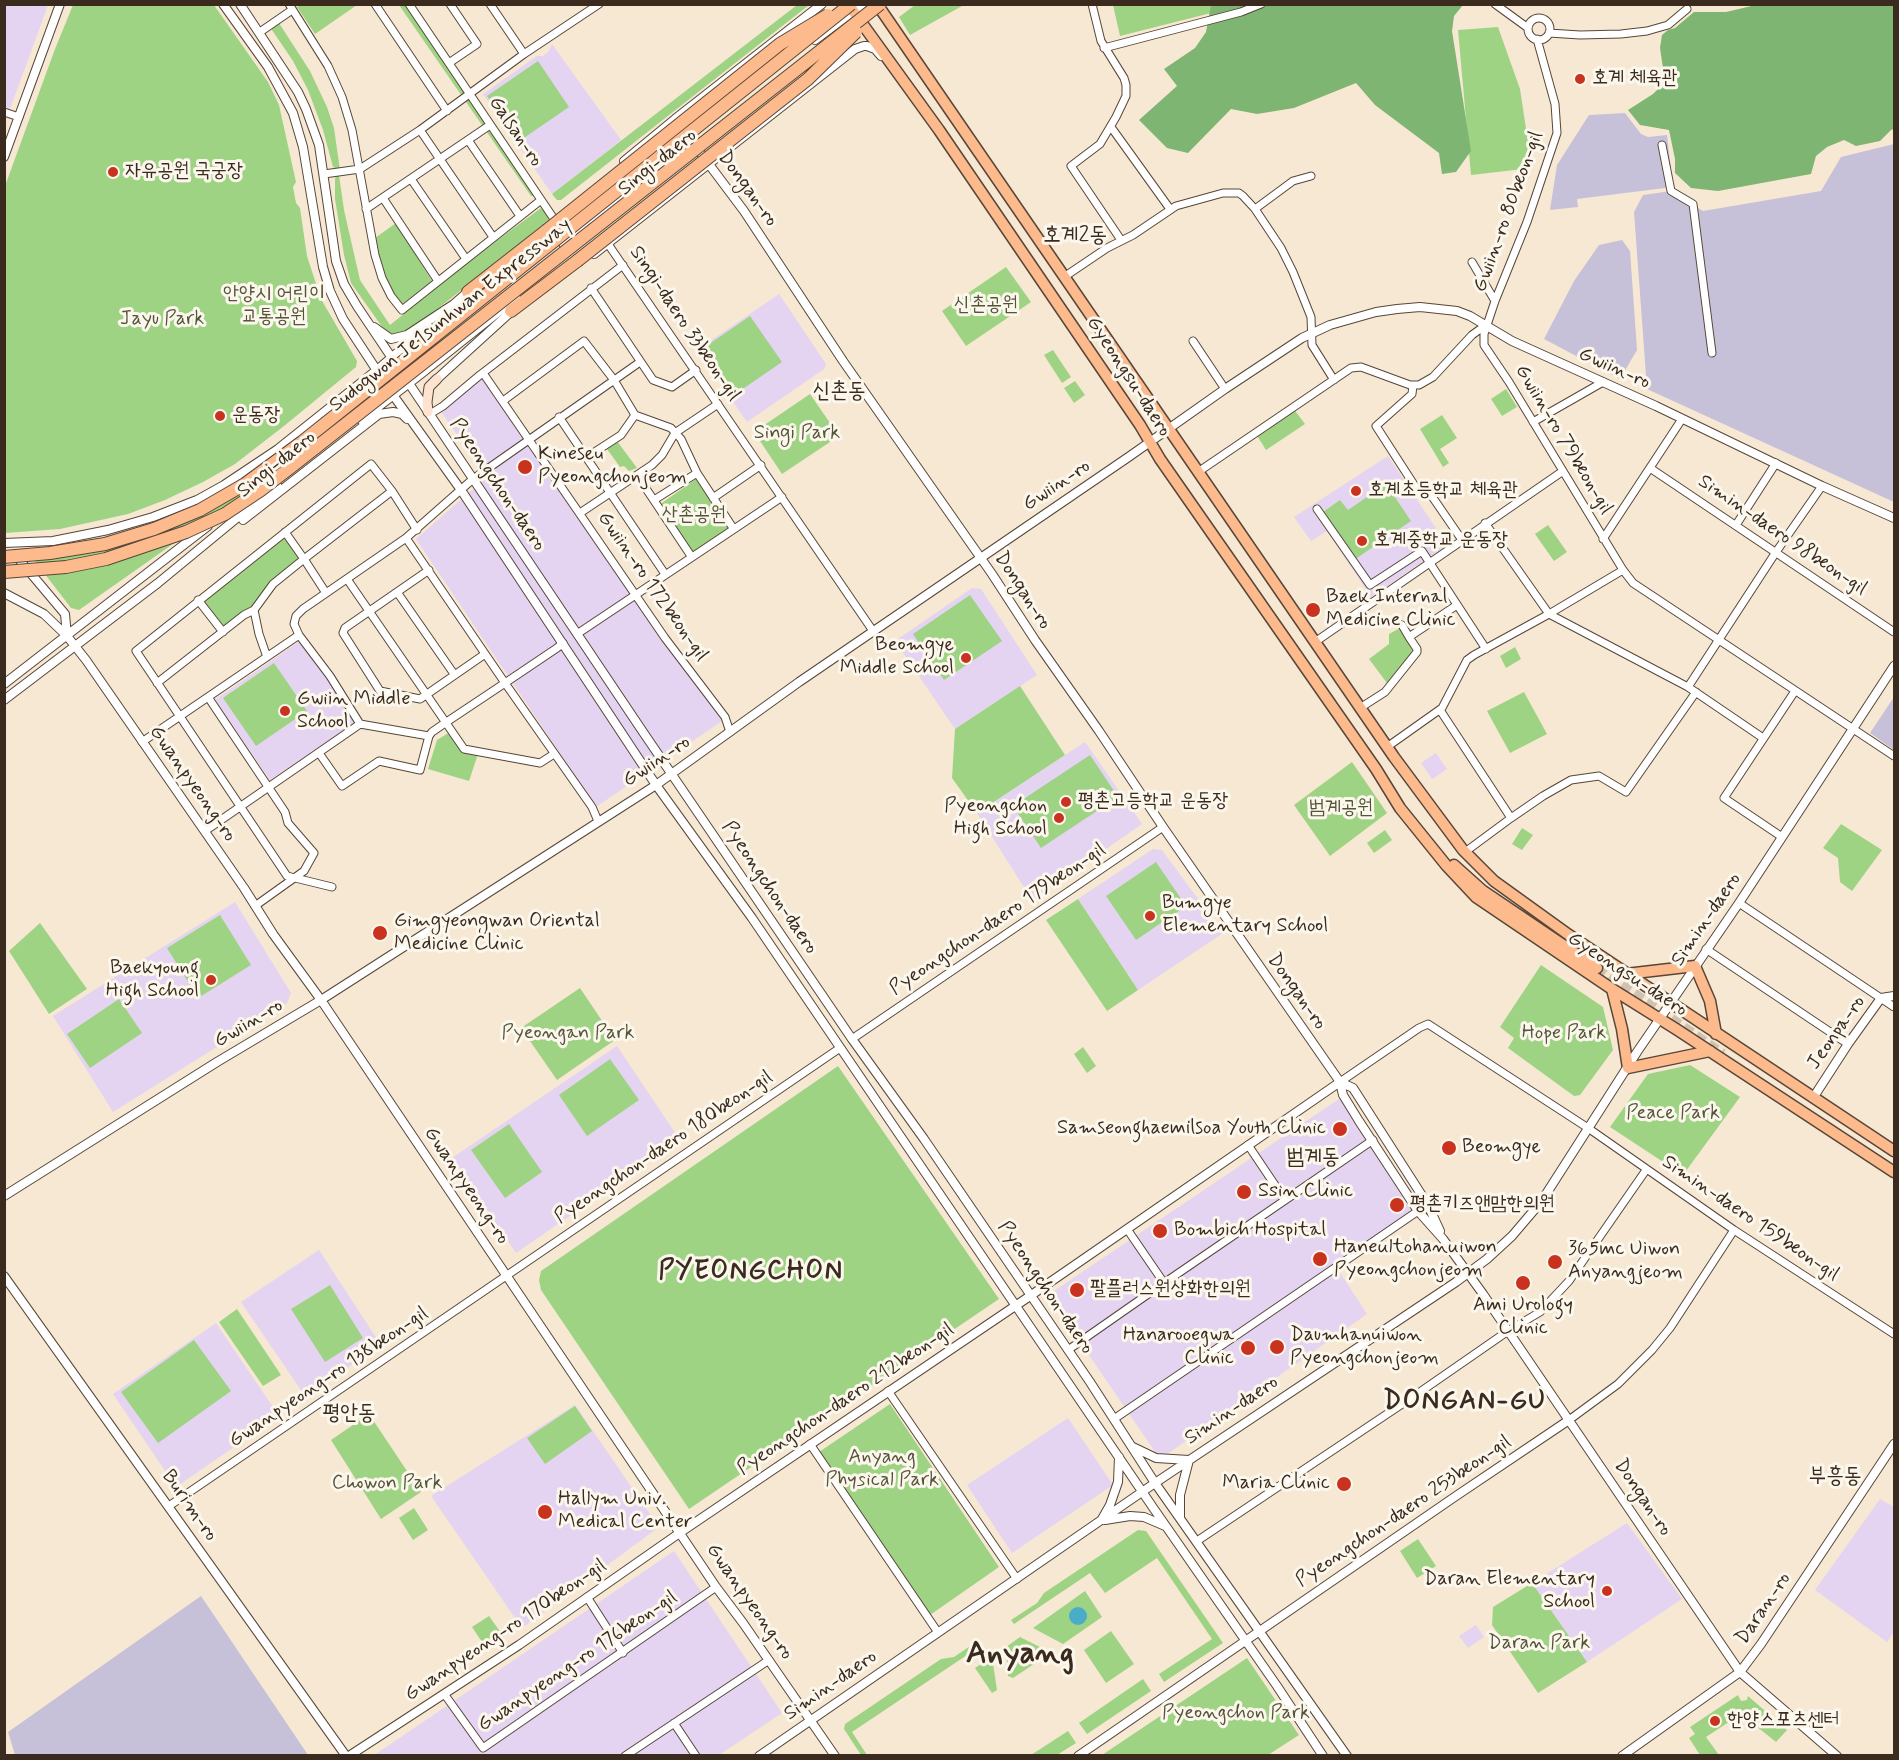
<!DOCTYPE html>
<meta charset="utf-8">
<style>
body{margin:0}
#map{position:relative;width:1899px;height:1760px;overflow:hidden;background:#f7e8d3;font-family:Mynerve,sans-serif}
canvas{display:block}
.frame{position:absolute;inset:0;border:6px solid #3b2a1e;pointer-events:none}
</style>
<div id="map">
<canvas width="1899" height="1760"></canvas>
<div class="frame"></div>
</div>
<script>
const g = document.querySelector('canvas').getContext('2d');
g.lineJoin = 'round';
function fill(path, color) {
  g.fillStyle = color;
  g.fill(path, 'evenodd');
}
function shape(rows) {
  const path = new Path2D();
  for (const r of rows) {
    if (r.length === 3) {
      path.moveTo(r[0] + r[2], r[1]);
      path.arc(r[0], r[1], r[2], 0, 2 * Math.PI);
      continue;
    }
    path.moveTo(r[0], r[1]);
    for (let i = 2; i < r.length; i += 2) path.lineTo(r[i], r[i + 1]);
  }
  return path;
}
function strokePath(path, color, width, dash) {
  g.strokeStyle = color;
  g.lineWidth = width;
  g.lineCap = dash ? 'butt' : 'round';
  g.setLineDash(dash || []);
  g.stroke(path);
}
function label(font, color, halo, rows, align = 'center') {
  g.font = font + ' Mynerve,"Poor Story",sans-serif';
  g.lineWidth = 6;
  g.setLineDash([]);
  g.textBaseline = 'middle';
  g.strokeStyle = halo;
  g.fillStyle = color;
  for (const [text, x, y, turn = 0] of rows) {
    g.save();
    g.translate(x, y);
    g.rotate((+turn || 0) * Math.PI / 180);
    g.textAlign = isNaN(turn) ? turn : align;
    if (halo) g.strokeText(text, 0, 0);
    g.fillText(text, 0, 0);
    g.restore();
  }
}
const built = shape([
 [46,5,48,5,10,109,5,107,5,5],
 [552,44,621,140,552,194,483,94,537,56,543,56,549,51],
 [779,294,826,364,824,369,747,422,697,350],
 [480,372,722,721,596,807,416,539,487,477,437,406],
 [1388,456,1447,545,1371,597,1327,531,1311,541,1294,517],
 [972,588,981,589,1037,675,955,729,895,641],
 [301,640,355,722,270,780,215,700],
 [1085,742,1142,824,1032,900,977,813],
 [1436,753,1447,769,1432,779,1421,763],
 [1153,849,1162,850,1223,933,1138,990,1078,899],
 [235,902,291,993,287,1003,113,1112,53,1016],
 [617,1046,680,1140,516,1253,452,1158],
 [1339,1099,1341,1100,1412,1212,1335,1265,1367,1314,1160,1459,1048,1295],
 [319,1250,381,1345,305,1396,241,1302],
 [216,1323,279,1416,176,1487,113,1394],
 [575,1405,659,1527,522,1628,431,1496],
 [1068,1418,1113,1485,1012,1553,967,1485],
 [1880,1499,1894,1507,1894,1632,1887,1642,1815,1590],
 [1627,1523,1682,1599,1587,1662,1532,1583],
 [674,1551,782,1713,719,1755,373,1756],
 [1476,1625,1484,1637,1468,1648,1459,1636]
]);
const industrial = shape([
 [1625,113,1641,134,1648,137,1667,135,1673,187,1577,199,1578,207,1550,210,1557,165,1589,115],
 [1894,144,1894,502,1647,389,1634,212,1643,195,1671,191,1703,211,1821,191,1841,157],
 [1622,240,1630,251,1637,350,1620,379,1544,339,1574,281,1599,245],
 [1894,697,1894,750,1870,733],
 [201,1596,308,1755,15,1755,8,1732]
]);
const green = shape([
 [302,4,357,4,357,5,315,34,297,7],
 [73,5,214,5,268,82,279,105,296,182,293,187,296,203,300,208,307,256,321,299,357,361,356,367,284,426,235,464,203,482,165,500,128,514,60,529,5,533,5,186,55,49],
 [399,5,407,5,534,196,531,196],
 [797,5,809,5,561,200,557,200,552,194],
 [961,5,962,6,910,35,899,17,915,5],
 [1113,5,1213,5,1215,12,1120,36],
 [279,23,310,71,327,107,334,128,340,170,333,167,323,130,308,90,293,61,272,30,272,27],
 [1498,27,1520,89,1532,168,1471,175,1458,30],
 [538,61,569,107,518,142,487,96],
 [339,175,344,210,360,280,390,325,472,259,541,208,546,212,549,220,405,335,392,336,385,331,351,283,344,255,335,199,335,179,336,176],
 [396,223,432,281,401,305,392,293,378,257,375,238],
 [1006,267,1031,302,966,346,942,311],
 [750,316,782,362,731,397,699,351],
 [1053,350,1071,377,1062,383,1044,355],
 [1075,381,1085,395,1074,403,1064,388],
 [1506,389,1517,407,1502,416,1491,399],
 [810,394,839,436,782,474,754,432],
 [1293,408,1305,424,1266,450,1256,434],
 [1442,415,1457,438,1440,449,1449,463,1443,467,1420,429],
 [617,441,637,468,629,471,624,466,620,467,607,449],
 [696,479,730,528,693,553,659,505],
 [1386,484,1411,521,1354,560,1323,512,1340,500,1348,510],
 [240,490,244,494,79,610,71,608,31,556,110,544],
 [1548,525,1567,552,1554,561,1535,534],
 [285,535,300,558,271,582,252,609,225,628,203,600],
 [970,595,1002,641,944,680,913,634],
 [1402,627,1416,650,1409,660,1387,683,1369,659,1389,644,1389,634],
 [1515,647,1521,659,1506,668,1500,656],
 [274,663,307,711,256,746,223,698],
 [1020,686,1065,755,977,813,952,778,955,729],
 [1524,692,1547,734,1510,753,1487,711],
 [450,732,463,751,478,754,469,781,428,769,437,740],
 [1090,755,1118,797,1041,848,1013,806],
 [1352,762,1387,813,1330,856,1294,805],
 [1841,824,1882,850,1852,891,1840,882,1838,858,1823,848],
 [1522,828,1533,835,1522,850,1512,844],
 [1385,830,1392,840,1374,853,1367,843],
 [1156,862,1186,906,1136,940,1106,896],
 [1078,899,1138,990,1107,1011,1046,920],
 [220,915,251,965,198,998,167,948],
 [40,923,87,989,49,1014,9,951],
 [1541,965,1603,1007,1613,1050,1580,1095,1574,1096,1508,1048,1514,1038,1500,1027],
 [580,988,615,1040,557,1080,521,1028],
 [119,999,142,1033,90,1068,67,1034],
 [1083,1047,1096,1066,1087,1073,1074,1054],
 [610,1059,639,1100,587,1136,559,1095],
 [1690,1065,1740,1097,1683,1175,1610,1127,1648,1074],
 [838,1066,999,1299,689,1509,541,1290,539,1280,541,1271],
 [509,1124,542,1172,505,1198,471,1150],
 [330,1285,363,1338,325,1362,291,1309],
 [237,1309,281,1375,263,1386,219,1322],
 [194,1340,231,1391,158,1443,121,1392],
 [890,1404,999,1567,930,1615,819,1452],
 [575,1406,592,1431,545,1464,527,1438],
 [369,1414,421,1492,381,1519,331,1440],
 [414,1508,428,1530,413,1540,399,1518],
 [1138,1530,1146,1531,1223,1643,1164,1682,1159,1674,1212,1639,1157,1558,1105,1593,1090,1573,1014,1624,1011,1620,1037,1603,1044,1593],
 [1418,1539,1436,1566,1417,1578,1400,1551],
 [1532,1583,1587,1662,1538,1693,1492,1625,1493,1607],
 [1085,1591,1102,1617,1063,1644,1033,1628],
 [489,1616,504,1637,486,1648,472,1627],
 [1111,1631,1134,1664,1106,1683,1084,1650],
 [1020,1637,1046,1650,1046,1656,1013,1678,1008,1676,1006,1647],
 [973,1644,976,1649,852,1732,867,1755,861,1755,844,1729,845,1724,941,1659,954,1657],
 [992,1657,997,1690,992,1693,975,1668],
 [1247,1658,1299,1735,1268,1755,1102,1755],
 [1143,1679,1151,1691,1087,1734,1079,1723],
 [1738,1695,1741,1701,1747,1700,1748,1696,1787,1730,1776,1742,1741,1714,1706,1737,1719,1755,1700,1755,1689,1738,1695,1734,1690,1727],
 [1068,1731,1076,1743,1057,1755,1031,1755]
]);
const forest = shape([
 [1760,4,1894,5,1894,129,1891,130,1880,141,1856,146,1844,140,1827,147,1816,156,1811,174,1718,191,1691,188,1675,173,1675,159,1669,130,1640,125,1628,110,1653,94,1665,82,1660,48,1662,35,1668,30,1675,28,1694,12,1726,12],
 [1211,5,1463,5,1454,16,1452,31,1471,151,1456,172,1442,174,1439,153,1375,105,1356,83,1294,108,1257,114,1231,109,1188,153,1167,148,1139,120,1177,86,1164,69,1195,48,1206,32]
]);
const water = shape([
 [1078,1616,9]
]);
const primaryTunnel = shape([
 [1597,968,1723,1054]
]);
const minor = shape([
 [289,4,328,66,342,97,352,130,375,255,382,278,391,296,402,310,541,200],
 [375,4,447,111],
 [409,4,554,219],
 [490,4,524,54],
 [1092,4,1101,41,1124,78,1126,85,1126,96,1116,117,1100,144,1071,166,1121,240],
 [1495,4,1528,28],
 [1539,29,11],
 [260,32,292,10],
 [1549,33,1580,35,1621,34,1647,31,1668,25,1687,9],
 [1537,39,1555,104,1557,133,1527,222,1495,301,1484,334,1484,345,1509,382,1623,570,1633,583,1894,756],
 [1104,48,1241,12,1261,4],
 [449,63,477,44,450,4],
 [4,112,19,117],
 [1111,127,1170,209],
 [420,130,493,237],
 [468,140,520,216],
 [1662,145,1671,191,1693,204,1712,353],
 [324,174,360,169,420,130,524,54,599,4],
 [411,179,466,259],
 [383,198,438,281],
 [366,209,490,125],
 [1255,209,1293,181,1311,176],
 [608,244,873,631],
 [1472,262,1495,301],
 [1064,277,1107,248,1133,235,1176,206,1223,193,1239,193,1243,196,1255,209,1281,248,1293,272,1311,317,1312,345,1334,380],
 [591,288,653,380,672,387,696,370],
 [1193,341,1225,389],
 [483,373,665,638,725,717,730,732],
 [1413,385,1412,394,1376,426,1418,491,1429,492,1462,540],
 [503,401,584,341,614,380,635,415,671,428,681,439,697,473,733,528],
 [430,414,443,406,480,375,623,265],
 [559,417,665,574],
 [1533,422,1603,382],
 [587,457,621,435,635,415],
 [1650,468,1894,632],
 [1198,472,1351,368,1361,367,1410,385,1419,385,1433,377,1472,335,1486,325],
 [637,475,691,556],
 [713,498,761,465],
 [654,500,697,473],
 [1317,509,1370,585,1422,551,1486,649],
 [580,513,652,465,662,455,675,433,718,404],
 [1485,523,1549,614,1688,687,1763,738],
 [1736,525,1776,463],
 [406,538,473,479,640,362],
 [1603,539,1682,419],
 [429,570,345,628,343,633,380,691,420,699,485,654],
 [347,579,464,749,540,763,554,754],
 [397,592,454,674],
 [326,593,304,559,392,491],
 [198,600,223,632],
 [1402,625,1409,637],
 [577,634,782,497],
 [1315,642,1563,471],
 [563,643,557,648,505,683,445,723,432,732,429,736,360,724,330,676,299,635,294,624,296,616,303,609,406,538,505,683,592,807,598,821],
 [267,657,259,634,254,610,273,584,304,559,285,532],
 [157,683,244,615,254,610],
 [1688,687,1776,552,1822,486],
 [208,697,285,812,288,823,314,853,304,871,255,906],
 [1360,708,1385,692,1417,652,1417,649,1409,637,1457,605],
 [1440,710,1511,818,1465,852],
 [142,742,299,635],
 [1387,747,1442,708,1467,660,1474,655,1549,614,1623,570],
 [319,753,342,786,379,761,420,770,429,736],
 [1511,818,1543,796,1571,780,1599,776,1626,792,1696,692],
 [205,831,360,724],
 [1782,837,1724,798,1795,691],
 [332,887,287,876,136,651,371,464,392,491,417,530],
 [1739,903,1894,1007],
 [1706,949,1848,1044],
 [852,1039,1163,827],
 [1340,1082,1419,1028,1428,1024,1588,1128,1734,1230,1894,1334],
 [1248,1145,1285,1200],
 [1127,1229,1164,1283],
 [1068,1350,1164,1283,1373,1140],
 [888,1391,1017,1579],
 [1114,1419,1418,1211],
 [1569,1420,1618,1384,1652,1350,1670,1328,1734,1230],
 [810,1444,937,1631],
 [169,1506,840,1048],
 [1197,1541,1420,1392,1508,1331,1540,1312,1569,1281,1646,1170],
 [587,1597,623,1653],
 [445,1695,483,1748,716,1587],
 [674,1723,696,1756],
 [625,1756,769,1660]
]);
const tertiary = shape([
 [223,4,268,67,293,113,303,147,323,267,330,291,343,319,393,395,461,490,656,785,752,918,1154,1509,1277,1686,1323,1756],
 [240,4,298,92,306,109,319,145,336,261,344,284,357,306,643,732,852,1039,924,1139,1090,1382,1155,1483,1347,1756],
 [815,40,863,4],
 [675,119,744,211,843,361,992,574,1035,640,1099,731,1163,827,1340,1082,1343,1095,1359,1121,1418,1211,1443,1239,1483,1294,1740,1672,1837,1756],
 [4,157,60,4],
 [624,161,675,119,822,4],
 [564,245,672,154],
 [594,254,855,49,864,46,867,46,875,49,881,56],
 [374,327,391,339,407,335,454,304,471,289],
 [437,379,514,309],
 [361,420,417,377,516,298],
 [285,461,308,448],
 [243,520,379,414,393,412,402,414,407,419],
 [4,543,53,541,108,530,153,517,197,500,224,485,278,449,377,370,428,326],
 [12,557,17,557,65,614,67,636],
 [4,593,44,614,67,636,86,660,244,888,273,934,321,1000,716,1587,743,1623,835,1756],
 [4,684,208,526],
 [4,700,158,583,277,485],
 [1340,1082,1353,1088,1428,1205,1440,1231],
 [1813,1098,1848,1044,1881,998,1894,996],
 [4,1196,217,1062,321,1000,656,785,799,682,1130,456,1225,389,1302,338,1330,325,1376,312,1397,309,1420,307,1457,311,1470,316,1512,341,1656,406,1822,486,1894,518],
 [4,1276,346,1756],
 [1133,1447,1156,1458,1189,1460,1180,1495,1180,1517],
 [1102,1519,1110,1505,1118,1482,1119,1457],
 [1105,1520,1130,1516,1144,1517,1165,1526],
 [349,1756,519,1645,681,1532,1030,1296,1340,1082],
 [759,1756,1155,1483,1456,1282,1487,1259,1512,1236,1541,1202,1637,1052,1739,903,1894,666],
 [1078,1756,1456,1496,1569,1420],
 [1622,1756,1740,1672,1761,1644,1894,1444]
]);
const secondary = shape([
 [428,412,427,402,429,387,437,379]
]);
const primary = shape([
 [848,4,939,130,1140,425,1160,459,1376,769,1400,808,1446,865,1476,897,1612,989,1676,1029,1894,1172],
 [877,4,1394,757,1463,850,1494,881,1569,935,1894,1151],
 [1454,865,1483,891,1597,968],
 [1626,974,1695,966,1710,1001,1716,1034],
 [1612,989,1622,1029,1628,1068,1710,1051]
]);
const motorway = shape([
 [468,292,546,231],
 [511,311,577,261]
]);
const motorwayBridge = shape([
 [546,231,780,44,828,15],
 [577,261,808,79,856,32],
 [4,557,50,553,105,544,154,529,200,510,245,484,302,442,851,4],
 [4,572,66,567,106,559,186,532,225,514,261,490,291,467,880,4]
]);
const markers = [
 [1580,79,6,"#c8321e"],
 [113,172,6,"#c8321e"],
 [220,416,6,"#c8321e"],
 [525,467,8,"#c8321e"],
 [1356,491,6,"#c8321e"],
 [1362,541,6,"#c8321e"],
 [1313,610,8,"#c8321e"],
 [966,658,6,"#c8321e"],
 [285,711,6,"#c8321e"],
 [1066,802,6,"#c8321e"],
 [1059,818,6,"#c8321e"],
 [1150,916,6,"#c8321e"],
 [380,933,8,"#c8321e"],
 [211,980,6,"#c8321e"],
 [1340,1129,8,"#c8321e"],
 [1449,1148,8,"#c8321e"],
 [1244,1192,8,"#c8321e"],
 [1397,1205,8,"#c8321e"],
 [1160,1231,8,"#c8321e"],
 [1320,1259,8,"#c8321e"],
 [1555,1262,8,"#c8321e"],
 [1523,1283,8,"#c8321e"],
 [1077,1290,8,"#c8321e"],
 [1277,1347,8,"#c8321e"],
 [1248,1348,8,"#c8321e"],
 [1344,1484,8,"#c8321e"],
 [545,1512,8,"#c8321e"],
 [1607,1591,6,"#c8321e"],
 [1715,1721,6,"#c8321e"]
];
const poiNames = [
 ["호계 체육관",1592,79],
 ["자유공원 국궁장",125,172],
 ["운동장",232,416],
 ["Kineseu",538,455],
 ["Pyeongchonjeom",538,478],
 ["호계초등학교 체육관",1368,491],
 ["호계중학교 운동장",1374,541],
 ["Baek Internal",1326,598],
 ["Medicine Clinic",1326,621],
 ["Beomgye",954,646,"right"],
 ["Middle School",954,669,"right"],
 ["Gwiin Middle",297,700],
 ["School",297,723],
 ["평촌고등학교 운동장",1078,802],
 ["Pyeongchon",1047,807,"right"],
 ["High School",1047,830,"right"],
 ["Bumgye",1162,904],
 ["Elementary School",1162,927],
 ["Gimgyeongwan Oriental",394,922],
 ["Medicine Clinic",394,945],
 ["Baekyoung",199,969,"right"],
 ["High School",199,992,"right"],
 ["Samseonghaemilsoa Youth Clinic",1326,1129,"right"],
 ["Beomgye",1462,1148],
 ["Ssin Clinic",1258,1192],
 ["평촌키즈앤맘한의원",1410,1205],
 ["Bombich Hospital",1174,1231],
 ["Haneultohanuiwon",1334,1248],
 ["Pyeongchonjeom",1334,1271],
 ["365mc Uiwon",1568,1250],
 ["Anyangjeom",1568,1273],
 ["팔플러스원상화한의원",1090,1290],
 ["Ami Urology",1523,1306,"center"],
 ["Clinic",1523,1329,"center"],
 ["Hanarooegwa",1234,1336,"right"],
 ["Clinic",1234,1359,"right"],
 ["Daumhanuiwon",1290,1336],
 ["Pyeongchonjeom",1290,1359],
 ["Maria Clinic",1330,1484,"right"],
 ["Hallym Univ.",558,1500],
 ["Medical Center",558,1523],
 ["Daran Elementary",1595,1580,"right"],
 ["School",1595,1603,"right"],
 ["한양스포츠센터",1727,1721]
];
const streetNames = [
 ["Galsan-ro",515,132,56],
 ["Singi-daero",658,163,-39],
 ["Dongan-ro",747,189,54],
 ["Gwiin-ro 80beon-gil",1509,212,-70],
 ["Sudogwon Je1sunhwan Expressway",451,316,-38],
 ["Singi-daero 33beon-gil",684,324,56],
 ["Gwiin-ro",1614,369,24],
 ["Gyeongsu-daero",1128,377,57],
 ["Gwiin-ro 79beon-gil",1563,440,59],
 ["Singi-daero",277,465,-39],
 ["Pyeongchon-daero",497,485,56],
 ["Gwiin-ro",1057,486,-34],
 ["Simin-daero 98beon-gil",1782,536,34],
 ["Gwiin-ro 172beon-gil",652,587,55],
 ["Dongan-ro",1022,591,57],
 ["Gwiin-ro",657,762,-34],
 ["Gwanpyeong-ro",192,784,55],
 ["Pyeongchon-daero",769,888,56],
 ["Pyeongchon-daero 179beon-gil",998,920,-34],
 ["Simin-daero",1707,920,-56],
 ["Gyeongsu-daero",1627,975,33],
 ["Dongan-ro",1296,992,55],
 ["Gwiin-ro",249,1024,-31],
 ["Jeonpa-ro",1837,1033,-55],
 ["Pyeongchon-daero 180beon-gil",664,1148,-34],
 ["Gwanpyeong-ro",466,1186,56],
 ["Simin-daero 159beon-gil",1750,1219,34],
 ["Pyeongchon-daero",1045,1288,56],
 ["Gwanpyeong-ro 138beon-gil",329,1378,-34],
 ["Pyeongchon-daero 212beon-gil",846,1400,-34],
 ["Simin-daero",1232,1411,-34],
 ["Dongan-ro",1642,1498,56],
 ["Burim-ro",189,1506,55],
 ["Pyeongchon-daero 253beon-gil",1404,1512,-34],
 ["Gwanpyeong-ro",749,1602,55],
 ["Daran-ro",1764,1609,-56],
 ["Gwanpyeong-ro 170beon-gil",506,1631,-34],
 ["Gwanpyeong-ro 176beon-gil",578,1662,-34],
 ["Simin-daero",831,1686,-35]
];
const parkNames = [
 ["안양시 어린이",274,295],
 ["교통공원",274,318],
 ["신촌공원",986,306],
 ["Jayu Park",162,320],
 ["Singi Park",797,434],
 ["산촌공원",694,516],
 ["범계공원",1341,809],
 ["Pyeongan Park",568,1034],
 ["Hope Park",1564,1034],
 ["Peace Park",1673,1114],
 ["Anyang",882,1458],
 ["Physical Park",882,1481],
 ["Chowon Park",387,1484],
 ["Daran Park",1539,1644],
 ["Pyeongchon Park",1236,1714]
];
const quarterNames = [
 ["호계2동",1075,236],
 ["신촌동",839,392],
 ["범계동",1313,1158],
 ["평안동",349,1414],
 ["부흥동",1835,1477]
];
const districtNames = [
 ["PYEONGCHON",751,1273],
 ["DONGAN-GU",1465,1403]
];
const townNames = [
 ["Anyang",1020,1655]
];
fill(built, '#e4d3f1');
fill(industrial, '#c6c0d9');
fill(green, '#9fd384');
fill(forest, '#7fb572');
fill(water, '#49adc9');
strokePath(primaryTunnel, '#d1c2af', 10, [10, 5]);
strokePath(minor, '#574639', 9);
strokePath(tertiary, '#574639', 10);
strokePath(secondary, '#574639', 11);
strokePath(primary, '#574639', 13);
strokePath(motorway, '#574639', 14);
strokePath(minor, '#fff', 7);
strokePath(tertiary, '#fff', 8);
strokePath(secondary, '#fee3d1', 9);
strokePath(primary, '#fcba8d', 10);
strokePath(motorway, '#fcba8d', 12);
strokePath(motorwayBridge, '#574639', 14, []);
strokePath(motorwayBridge, '#fcba8d', 12);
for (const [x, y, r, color] of markers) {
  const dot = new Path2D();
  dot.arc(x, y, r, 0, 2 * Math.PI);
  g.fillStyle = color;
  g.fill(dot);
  strokePath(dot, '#fbf7ec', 2);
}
label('20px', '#3b2a1e', '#fbf7ec', poiNames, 'left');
label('20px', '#3b2a1e', '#fbf7ec', streetNames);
label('20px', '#545438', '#fbf7ec', parkNames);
label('22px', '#3b2a1e', '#fbf7ec', quarterNames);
g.letterSpacing = '1.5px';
label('bold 26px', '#3b2a1e', '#fbf7ec', districtNames);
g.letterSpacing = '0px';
label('bold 32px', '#3b2a1e', '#fbf7ec', townNames);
</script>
